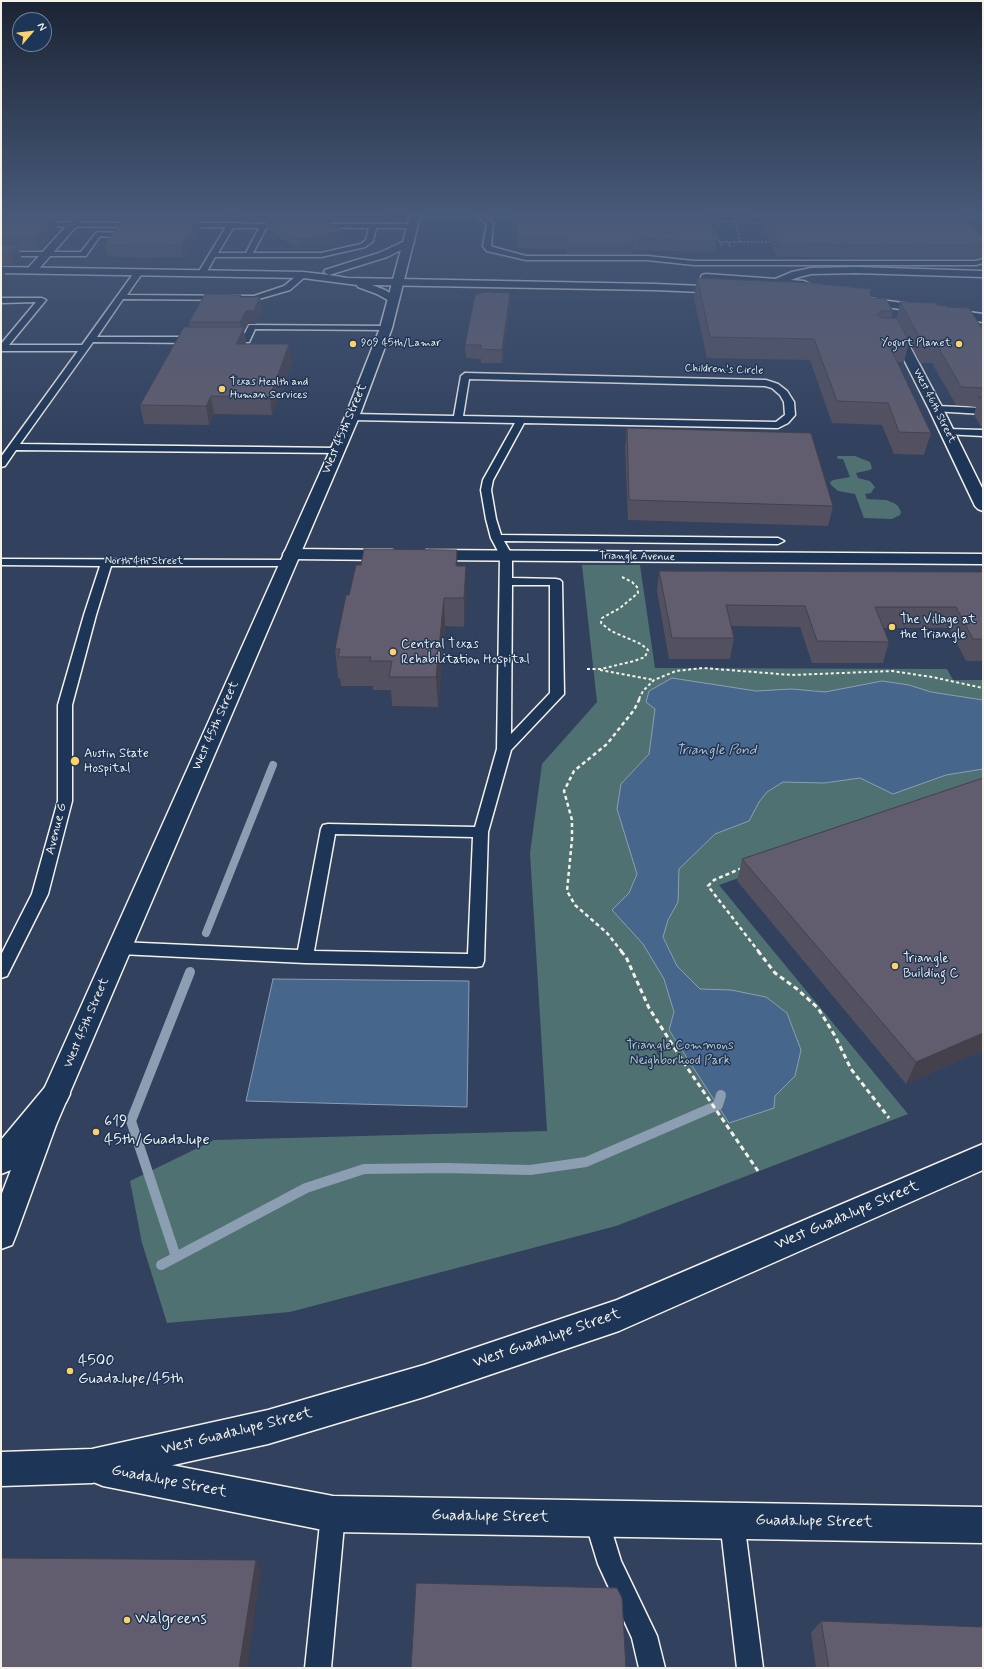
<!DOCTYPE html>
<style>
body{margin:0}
#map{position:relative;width:984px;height:1669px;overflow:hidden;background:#31415e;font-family:Mynerve,sans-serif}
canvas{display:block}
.frame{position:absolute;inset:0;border:2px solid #f4f1e8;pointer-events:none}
.north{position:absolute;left:12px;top:12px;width:40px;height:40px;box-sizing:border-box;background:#1d3557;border:1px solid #738091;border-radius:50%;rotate:62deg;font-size:11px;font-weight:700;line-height:16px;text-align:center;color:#f4f1e8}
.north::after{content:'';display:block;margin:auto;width:14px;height:18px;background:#ffd166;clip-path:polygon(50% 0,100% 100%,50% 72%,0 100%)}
</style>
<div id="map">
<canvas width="984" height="1669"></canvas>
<div class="frame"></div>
<div class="north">N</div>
</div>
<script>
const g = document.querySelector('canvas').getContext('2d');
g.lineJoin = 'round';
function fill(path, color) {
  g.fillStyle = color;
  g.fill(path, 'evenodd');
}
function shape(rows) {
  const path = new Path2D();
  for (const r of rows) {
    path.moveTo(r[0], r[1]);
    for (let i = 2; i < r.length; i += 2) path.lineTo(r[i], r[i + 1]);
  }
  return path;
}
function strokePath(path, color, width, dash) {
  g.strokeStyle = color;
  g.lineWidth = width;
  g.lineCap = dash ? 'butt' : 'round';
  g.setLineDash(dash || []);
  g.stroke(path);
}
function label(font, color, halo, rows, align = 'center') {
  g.font = font + ' Mynerve,sans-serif';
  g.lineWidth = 3;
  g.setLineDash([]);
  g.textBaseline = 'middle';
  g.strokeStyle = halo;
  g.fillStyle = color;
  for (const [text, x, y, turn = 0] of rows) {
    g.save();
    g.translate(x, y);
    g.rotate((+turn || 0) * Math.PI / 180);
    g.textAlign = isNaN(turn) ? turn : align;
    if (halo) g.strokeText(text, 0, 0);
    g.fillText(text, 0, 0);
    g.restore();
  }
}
const green = shape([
 [837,456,855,456,870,462,872,468,870,470,856,473,858,478,870,481,875,487,871,493,865,494,867,499,886,500,894,503,898,506,901,512,900,515,892,519,864,518,855,494,838,491,831,485,830,482,833,480,850,477,843,459,838,459],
 [582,565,640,565,655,668,947,669,953,680,983,680,983,791,719,885,908,1114,616,1226,290,1312,167,1323,142,1243,130,1181,214,1140,547,1131,530,853,542,764,597,702]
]);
const water = shape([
 [672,678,756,691,792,689,825,692,882,681,909,685,931,692,983,700,983,769,946,775,893,794,860,778,824,783,783,782,767,792,759,802,749,821,715,834,679,869,678,902,668,920,663,937,677,966,700,989,731,990,766,997,787,1013,801,1050,795,1076,775,1096,774,1108,729,1123,669,1030,674,1012,664,979,643,944,612,910,629,893,637,874,617,809,621,784,649,754,655,709,646,702,649,691,672,678],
 [273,979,469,981,467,1107,246,1101,273,979]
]);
const streamFar1 = shape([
 [206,933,273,765]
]);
const stream = shape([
 [176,1257,131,1121,190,972],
 [161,1265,306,1188,364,1169,446,1168,530,1170,586,1162,718,1105,721,1095]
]);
const pathFar3 = shape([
 [708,221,709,223,735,221,732,212],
 [710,225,720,242],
 [740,242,735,221,763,224],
 [723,245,721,245,720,242,728,242],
 [730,247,728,242,773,242]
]);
const pathFar2 = shape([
 [587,669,601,669,634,661,645,657,648,650,641,644,611,631,601,623,602,618,620,608,638,593,637,587,632,582,622,577],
 [600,670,654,680],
 [639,699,643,691,654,680,676,671,703,668,792,675,892,671,932,677,983,688]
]);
const pathFar1 = shape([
 [742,868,714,880,708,886,759,952],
 [622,952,607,933,575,905,567,891,572,839,572,820,564,791,574,771,607,744,634,710,640,698]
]);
const path = shape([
 [621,951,626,957,649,1008,688,1069,758,1171],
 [758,951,775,973,797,989,818,1008,835,1036,851,1069,889,1118]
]);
const service = shape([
 [472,212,479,212,493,223,491,246,493,247,526,256,647,256,694,261,976,261,983,259,983,263,976,265,694,265,647,260,526,260,487,251,483,246,487,224,472,212],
 [977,212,983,212,983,217,981,216,977,212],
 [1,222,140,223,143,225,140,227,1,226,1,222],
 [231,223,288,225,288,227,286,228,266,228,253,253,321,253,361,244,366,240,369,228,312,227,312,225,314,224,413,224,416,226,413,228,376,228,373,241,365,247,321,257,215,257,205,275,199,275,198,273,226,227,180,227,177,225,180,223,231,223],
 [233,228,259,228,246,253,218,253,233,228],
 [98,232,116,233,119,235,116,237,100,236,86,256,1,256,1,252,81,252,96,233,98,232],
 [136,270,142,270,143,272,127,295,254,296,284,286,300,273,303,273,307,275,290,290,255,300,123,299,97,337,196,337,200,340,196,343,93,342,20,444,337,448,342,451,340,453,16,450,5,466,1,467,1,457,78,351,1,351,1,344,36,302,1,303,1,298,42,298,46,300,9,345,82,345,136,270],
 [249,325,386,326,390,328,386,330,255,329,249,342,226,343,222,340,226,337,243,337,249,325],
 [465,373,766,380,778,384,787,391,794,402,795,415,788,423,778,428,524,423,493,480,491,490,496,519,501,535,778,538,784,541,778,544,504,541,512,555,512,578,556,579,560,580,562,582,564,694,511,750,488,832,484,961,482,966,476,967,305,963,120,954,114,952,112,948,114,944,120,942,298,950,321,829,323,825,328,824,475,827,497,749,500,555,491,538,486,519,481,490,483,480,515,423,352,420,347,417,352,414,454,416,461,376,465,373],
 [469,379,765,386,772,388,780,395,784,402,785,415,776,422,463,416,469,379],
 [512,585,550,585,550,693,511,734,512,585],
 [335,834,473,837,468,954,314,951,335,834],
 [936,406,983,408,983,414,933,411,931,409,933,407,936,406],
 [947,429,983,430,983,436,944,434,942,432,947,429],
 [1,559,288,560,292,561,294,563,292,565,288,566,111,566,96,615,72,705,72,801,48,894,7,976,1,978,1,955,32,894,58,801,58,705,84,615,100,566,1,565,1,559],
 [333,1502,342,1505,345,1514,331,1668,305,1668,321,1514,324,1505,333,1502],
 [596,1506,605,1509,621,1561,657,1636,665,1668,639,1668,632,1638,598,1564,584,1518,587,1509,596,1506],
 [732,1509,741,1512,744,1521,763,1668,737,1668,720,1521,723,1512,732,1509]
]);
const minor = shape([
 [79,212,89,212,36,272,28,272,27,270,28,268,79,212],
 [856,267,983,271,983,277,856,273,811,274,799,277,777,285,771,282,773,280,792,272,811,268,856,267],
 [892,320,896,321,898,324,943,409,983,490,983,511,978,509,975,506,929,409,886,324,888,321,892,320],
 [291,549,392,550,398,552,400,555,398,558,392,560,291,559,285,557,283,554,285,551,291,549],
 [427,550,983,554,983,564,427,560,421,558,419,555,421,552,427,550]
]);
const tertiary = shape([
 [103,1452,333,1496,983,1507,983,1543,333,1532,103,1486,91,1481,86,1469,91,1457,103,1452]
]);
const secondary = shape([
 [411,212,421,212,392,328,359,417,56,1125,16,1235,12,1245,1,1249,1,1196,28,1125,345,417,380,328,411,212]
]);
const primary = shape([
 [409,239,414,242,413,244,387,257,329,275,347,278,655,284,725,287,731,290,725,293,655,290,372,285,385,290,397,298,399,300,397,302,393,303,377,294,358,287,357,285,303,278,1,273,1,267,303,272,329,275,324,272,325,270,379,253,409,239],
 [706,274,804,281,810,284,804,287,702,279,701,277,702,275,706,274],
 [859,297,983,314,983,322,855,302,853,300,855,298,859,297],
 [56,1082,66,1086,70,1094,66,1102,11,1170,1,1174,1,1140,46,1086,56,1082],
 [983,1144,983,1170,619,1331,424,1397,268,1444,92,1483,1,1486,1,1452,92,1449,268,1410,424,1365,617,1300,983,1144]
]);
const wall = shape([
 [78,212,69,221,56,221,57,228,37,250,19,250,21,258,13,266,2,266,5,275,1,279,1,215],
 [84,212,388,212,384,222,327,222,343,231,344,239,301,248,290,243,267,229,266,222,254,222,243,215,220,215,219,218,207,218,205,221,200,221,201,228,183,257,141,258,108,256,105,244,123,221,83,221,82,215],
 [501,212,705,212,717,241,715,252,633,250,632,250,632,254,567,254,566,249,518,248,516,214,501,214],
 [754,212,960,212,983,237,983,258,778,257],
 [697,278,870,298,893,311,891,318,897,318,900,302,937,305,947,307,983,330,983,429,982,428,974,415,976,407,956,405,932,363,920,363,909,342,904,362,897,362,931,433,924,455,894,454,882,425,832,423,810,360,707,358,694,298],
 [510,293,510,305,502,363,481,363,481,359,466,358,465,345],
 [260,297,262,310,256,324,248,324,244,331,246,344,292,362,272,415,214,414,209,425,144,424,140,405,190,327,189,322],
 [627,428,833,506,828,526,628,520,625,447],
 [457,550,457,566,466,594,464,627,445,626,438,707,392,706,391,690,373,690,373,686,341,686,340,678,338,678,335,649,349,595,361,565],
 [659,571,983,572,983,661,966,661,949,628,883,628,889,642,883,663,812,663,800,627,731,626,734,638,730,659,669,659,657,591],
 [983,778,983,1050,906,1084,737,881,742,859],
 [821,1621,983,1668,816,1668,811,1633]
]);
const shadedWall = shape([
 [70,212,78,212,69,221,67,215],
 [206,212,207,218,205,221,204,215],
 [218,212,220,212,220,215,219,218],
 [385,212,388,212,384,222,383,216],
 [54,215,57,228,37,250,34,237],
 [199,217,201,228,183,257,181,245],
 [343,231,344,239,301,248,300,239],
 [633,239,633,250,632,250,632,241],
 [18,244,21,258,13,266,10,252],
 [1,261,5,275,1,279],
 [510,293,510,305,502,363,502,350],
 [260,297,262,310,256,324,248,324,244,331,246,344,236,344,242,332,240,322,246,311],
 [289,344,292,362,272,415,270,397],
 [211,396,214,414,209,425,206,406],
 [457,550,458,578,456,566],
 [466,566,466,594,464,627,464,598],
 [444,598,445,626,438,707,436,677],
 [983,1033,983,1050,906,1084,916,1062],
 [256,1560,261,1571,247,1668,239,1668]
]);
const building = shape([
 [9,212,70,212,67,215,7,214,9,212],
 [84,212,206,212,204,215,82,215,84,212],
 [247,212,385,212,383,216,253,216,247,212],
 [517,212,705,212,717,241,633,239,632,241,632,244,567,244,566,238,518,237,517,212],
 [762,212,960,212,983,237,983,245,780,244,762,212],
 [1,215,54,215,34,237,1,238,1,215],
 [127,216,199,217,181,245,139,246,105,244,127,216],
 [266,221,326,221,343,231,300,239,289,235,266,221],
 [1,244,18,244,10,252,1,253,1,244],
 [697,278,812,283,871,289,870,298,886,299,893,311,880,311,877,315,883,318,897,318,909,341,887,341,931,433,899,432,888,403,837,401,814,339,710,337,697,278],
 [484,292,510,293,502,350,481,349,481,345,465,345,475,295,484,292],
 [205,294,241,295,240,297,260,297,254,310,246,311,240,322,189,322,205,294],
 [900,302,936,303,937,305,947,306,947,307,969,308,983,330,983,388,961,387,937,345,924,345,900,302],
 [184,327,244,327,236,344,289,344,270,397,211,396,206,406,140,405,184,327],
 [979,397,983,397,983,402,979,397],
 [627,428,811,433,833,506,629,500,627,428],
 [364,549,457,550,456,566,466,566,464,598,444,598,436,677,389,677,392,661,370,661,371,657,338,657,340,649,335,649,346,595,349,595,356,565,361,565,364,549],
 [659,571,983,572,983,639,973,639,956,607,875,607,889,642,817,641,805,606,726,605,734,638,672,638,659,571],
 [983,778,983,1033,916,1062,742,859,983,778],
 [1,1558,256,1560,239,1668,1,1668,1,1558],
 [416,1583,617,1588,622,1598,626,1668,411,1668,416,1583],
 [821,1621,983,1627,983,1668,829,1668,821,1621]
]);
const markers = [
 [353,344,4,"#ffd166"],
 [959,344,4,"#ffd166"],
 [222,389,4,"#ffd166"],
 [892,627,4,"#ffd166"],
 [393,652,4,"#ffd166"],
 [75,761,5,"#ffd166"],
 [895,966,4,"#ffd166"],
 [96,1132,4,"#ffd166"],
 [70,1371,4,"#ffd166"],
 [127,1620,4,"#ffd166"]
];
const farPoinames = [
 ["909 45th/Lamar",361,344],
 ["Yogurt Planet",951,344,"right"],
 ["Texas Health and",230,383],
 ["Human Services",230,396]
];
const farStreetnames = [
 ["Children's Circle",724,370,2],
 ["West 46th Street",934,406,63],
 ["Triangle Avenue",637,557,1],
 ["North 4th Street",144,562]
];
const streetNames = [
 ["West 45th Street",345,429,-67],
 ["West 45th Street",216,726,-66],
 ["Avenue G",57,829,-76],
 ["West 45th Street",87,1023,-67]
];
const poiNames = [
 ["The Village at",900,620],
 ["the Triangle",900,635],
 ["Central Texas",401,645],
 ["Rehabilitation Hospital",401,660],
 ["Austin State",84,754],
 ["Hospital",84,769],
 ["Triangle",903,959],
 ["Building C",903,974]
];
const parkNames = [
 ["Triangle Commons",680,1046],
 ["Neighborhood Park",680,1061]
];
const waterNames = [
 ["Triangle Pond",716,751]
];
const nearPoinames = [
 ["619",104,1123],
 ["45th/Guadalupe",104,1141],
 ["4500",78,1362],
 ["Guadalupe/45th",78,1380],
 ["Walgreens",135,1620]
];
const nearStreetnames = [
 ["West Guadalupe Street",847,1216,-23],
 ["West Guadalupe Street",547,1339,-19],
 ["West Guadalupe Street",237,1432,-14],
 ["Guadalupe Street",169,1482,11],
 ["Guadalupe Street",490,1517,1],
 ["Guadalupe Street",814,1522,1]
];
fill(green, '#507171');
fill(water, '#47668c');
strokePath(water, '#8c9eb1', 1);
strokePath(streamFar1, '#8c9eb1', 8);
strokePath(stream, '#8c9eb1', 10);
strokePath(service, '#f4f1e8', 3);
strokePath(minor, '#f4f1e8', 3);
strokePath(tertiary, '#f4f1e8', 3);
strokePath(secondary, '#f4f1e8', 3);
strokePath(primary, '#f4f1e8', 3);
strokePath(pathFar3, '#f4f1e8', 1, [2, 1.5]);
strokePath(pathFar2, '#f4f1e8', 2, [3, 2.5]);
strokePath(pathFar1, '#f4f1e8', 2.5, [4, 3]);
strokePath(path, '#f4f1e8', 3, [5, 3.5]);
fill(service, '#1d3557');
fill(minor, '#1d3557');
fill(tertiary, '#1d3557');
fill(secondary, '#1d3557');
fill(primary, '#1d3557');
fill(wall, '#53505f');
fill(shadedWall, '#44414d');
fill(building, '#615d6e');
strokePath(building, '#44414d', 1);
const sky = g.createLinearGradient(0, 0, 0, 446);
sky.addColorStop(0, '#1b2434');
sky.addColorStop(0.48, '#485a79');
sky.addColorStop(1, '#485a7900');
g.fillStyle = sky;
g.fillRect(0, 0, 984, 446);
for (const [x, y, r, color] of markers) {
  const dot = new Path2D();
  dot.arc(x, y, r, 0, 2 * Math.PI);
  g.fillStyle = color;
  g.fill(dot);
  strokePath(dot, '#1d3557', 1.5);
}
label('11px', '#f4f1e8', '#1d3557', farPoinames, 'left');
label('11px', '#f4f1e8', '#1d3557', farStreetnames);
label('13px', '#f4f1e8', '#1d3557', streetNames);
label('13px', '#f4f1e8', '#1d3557', poiNames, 'left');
label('13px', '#bbc4be', '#1d3557', parkNames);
label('italic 14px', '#b7c0c8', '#1d3557', waterNames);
label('16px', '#f4f1e8', '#1d3557', nearPoinames, 'left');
label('16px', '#f4f1e8', '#1d3557', nearStreetnames);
</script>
